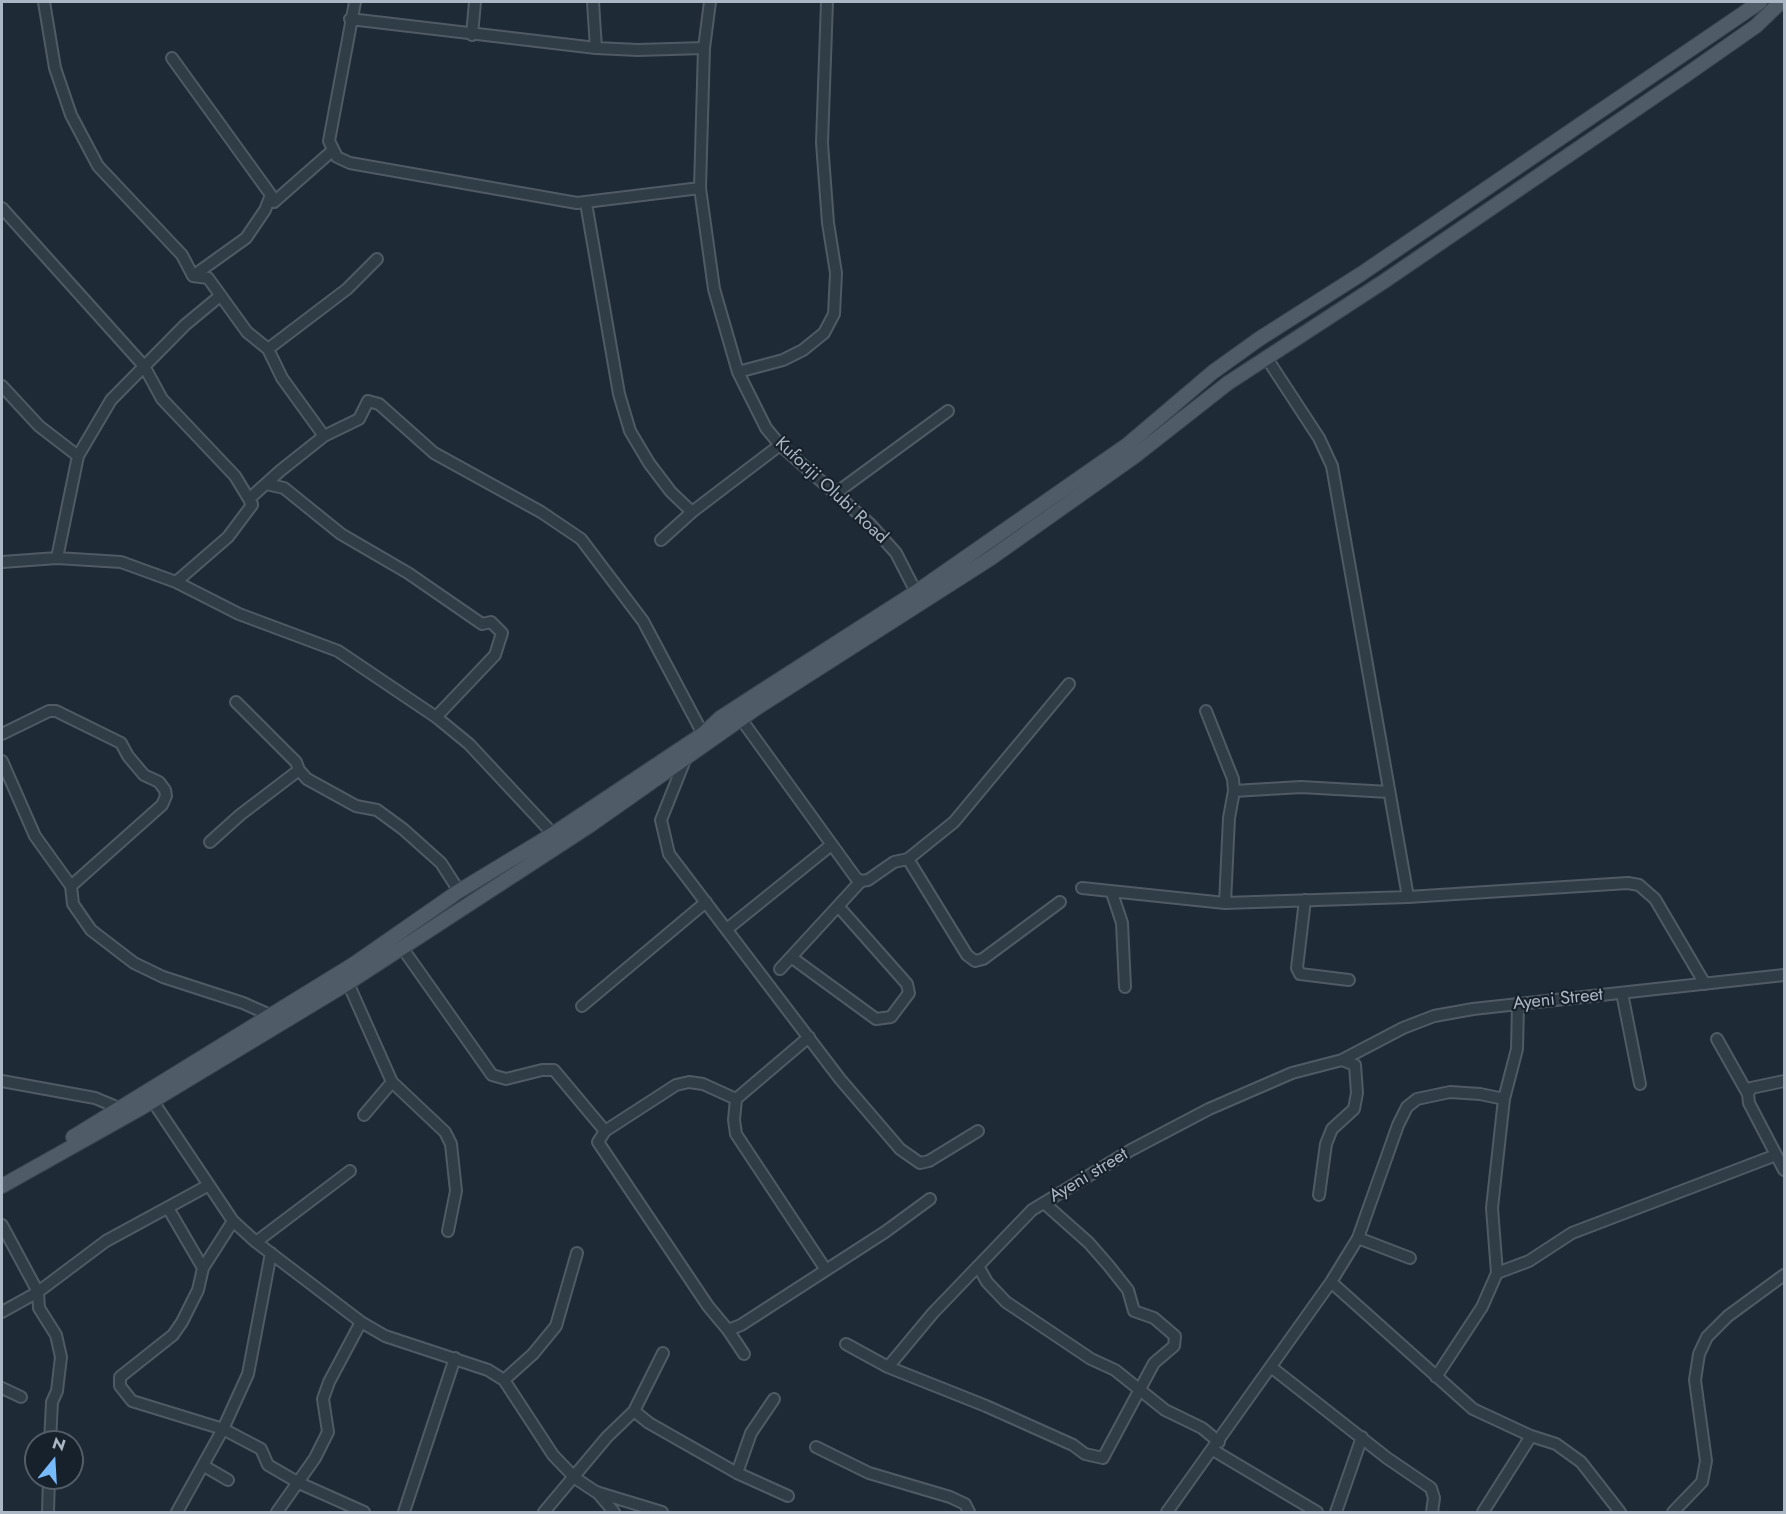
<!DOCTYPE html>
<style>
body{margin:0}
#map{position:relative;width:1786px;height:1514px;overflow:hidden;background:#1e2b36;font-family:Jost,sans-serif}
canvas{display:block}
.frame{position:absolute;inset:0;border:3px solid #abb7c4;pointer-events:none}
.north{position:absolute;left:24px;top:1430px;width:60px;height:60px;box-sizing:border-box;background:#17212b;border:2px solid #525d68;border-radius:50%;rotate:18deg;font-size:16px;font-weight:700;line-height:24px;text-align:center;color:#abb7c4}
.north::after{content:'';display:block;margin:auto;width:21px;height:27px;background:#77bbfd;clip-path:polygon(50% 0,100% 100%,50% 72%,0 100%)}
</style>
<div id="map">
<canvas width="1786" height="1514"></canvas>
<div class="frame"></div>
<div class="north">N</div>
</div>
<script>
const g = document.querySelector('canvas').getContext('2d');
g.lineJoin = 'round';
function shape(rows) {
  const path = new Path2D();
  for (const r of rows) {
    path.moveTo(r[0], r[1]);
    for (let i = 2; i < r.length; i += 2) path.lineTo(r[i], r[i + 1]);
  }
  return path;
}
function strokePath(path, color, width, dash) {
  g.strokeStyle = color;
  g.lineWidth = width;
  g.lineCap = dash ? 'butt' : 'round';
  g.setLineDash(dash || []);
  g.stroke(path);
}
function label(font, color, halo, rows, align = 'center') {
  g.font = font + ' Jost,sans-serif';
  g.lineWidth = 4.5;
  g.setLineDash([]);
  g.textBaseline = 'middle';
  g.strokeStyle = halo;
  g.fillStyle = color;
  for (const [text, x, y, turn = 0] of rows) {
    g.save();
    g.translate(x, y);
    g.rotate((+turn || 0) * Math.PI / 180);
    g.textAlign = isNaN(turn) ? turn : align;
    if (halo) g.strokeText(text, 0, 0);
    g.fillText(text, 0, 0);
    g.restore();
  }
}
const minor = shape([
 [44,2,55,68,71,115,98,166,182,255,193,276,208,278,247,332,268,349,282,378,324,436],
 [355,2,329,141,337,157,350,163,577,203,700,188],
 [593,2,596,48],
 [710,2,704,48,700,188,714,289,738,372,766,428,780,445,870,524,896,553,916,592],
 [350,19,596,48,638,50,704,48],
 [472,35,475,2],
 [172,58,271,195],
 [586,203,619,394,630,431,649,463,671,492,692,512],
 [2,208,144,366,162,399,235,476,252,504],
 [193,276,246,238,265,210,271,195,274,202,332,151],
 [268,349,347,289,377,259],
 [1266,357,1319,438,1332,466,1408,897],
 [738,372,783,360,803,350,824,333,834,314,836,273,828,223,822,143,827,2],
 [2,386,39,426,78,456],
 [266,484,284,488,341,534,408,573,482,624,491,622,502,633,495,655,436,717],
 [836,493,948,411],
 [661,540,692,512,780,445],
 [57,558,78,456,111,400,185,325,220,296],
 [2,562,57,558,121,562,176,582,239,614,338,651,436,717,469,744,553,834],
 [176,582,228,537,252,505,249,499,280,471,324,436,359,419,368,401,379,404,434,453,541,512,581,539,643,621,703,734],
 [236,702,296,762,299,770],
 [1206,711,1233,779,1234,791,1229,818,1225,903],
 [741,719,856,878,861,881,868,880,894,862,908,859,967,955,975,961,983,959,1060,902],
 [2,734,49,711,56,711,121,743,128,756,144,775,159,782,165,790,166,796,162,805,71,886],
 [685,760,661,820,669,854,840,1079,900,1149,920,1163,929,1161,978,1131],
 [2,761,35,836,71,886,73,904,91,930,134,963,163,977,243,1003,270,1015],
 [1234,791,1301,787,1389,792],
 [210,842,240,815,299,770,307,779,356,806,377,810,403,829,441,863,459,891],
 [908,859,954,822,1069,684],
 [1082,888,1225,903,1408,897,1628,883,1639,885,1655,899,1705,984],
 [1112,893,1122,923,1125,987],
 [1305,900,1297,968,1300,974,1349,980],
 [727,929,830,846],
 [403,949,492,1075,506,1079,542,1070,554,1070,605,1131],
 [791,957,876,1019,891,1017,909,993,907,984,838,906],
 [780,969,861,881],
 [348,983,392,1082,445,1132,451,1144,456,1191,448,1231],
 [1622,993,1640,1084],
 [582,1006,706,902],
 [809,1037,736,1099,734,1120,736,1134,826,1270],
 [1717,1039,1748,1094],
 [2,1081,95,1098,119,1108],
 [1784,1081,1751,1088,1748,1094,1749,1103,1784,1170],
 [150,1097,233,1221,256,1242,361,1322,385,1336,488,1370,504,1380,553,1455,575,1478,596,1492,662,1512],
 [736,1099,703,1084,689,1082,676,1085,605,1131,598,1142,708,1306,728,1330,741,1325,885,1232,930,1199],
 [1504,1099,1517,1049,1518,1004],
 [364,1115,392,1082],
 [1319,1195,1326,1144,1332,1129,1354,1109,1357,1093,1355,1065,1342,1060],
 [168,1208,203,1268],
 [233,1221,203,1268,198,1290,182,1322,173,1335,120,1377,120,1386,132,1401,223,1429,261,1449,268,1465,299,1483,364,1512],
 [2,1225,38,1292,39,1308,56,1335,61,1357,57,1391,52,1402,50,1442],
 [1358,1238,1410,1258],
 [256,1242,350,1171],
 [978,1266,987,1282,1006,1302,1091,1359,1115,1370,1165,1410,1202,1428,1219,1442],
 [1331,1282,1473,1409,1531,1436,1556,1444,1581,1462,1620,1512],
 [2,1312,38,1292,106,1241,209,1185],
 [728,1330,744,1354],
 [846,1344,888,1367,986,1406,1073,1445,1085,1454,1103,1458,1154,1363,1174,1346,1175,1336,1154,1318,1134,1311,1128,1290,1109,1266,1089,1243,1044,1203],
 [888,1367,933,1313,1032,1210,1131,1150,1209,1109,1292,1073,1342,1060,1403,1028,1434,1016,1473,1009,1784,975],
 [1271,1367,1387,1458,1431,1488,1434,1498,1432,1512],
 [1436,1377,1482,1307,1497,1273,1529,1261,1572,1233,1776,1155],
 [504,1380,533,1354,556,1326,577,1253],
 [2,1388,21,1397],
 [634,1411,663,1353],
 [816,1447,869,1473,950,1497,965,1504,969,1512],
 [1213,1450,1317,1512],
 [204,1466,228,1480],
 [737,1473,751,1433,774,1399],
 [597,1492,614,1512],
 [48,1512,49,1478],
 [177,1512,223,1429,248,1374,271,1253],
 [277,1512,315,1458,328,1432,323,1399,329,1382,361,1322],
 [404,1512,455,1358],
 [544,1512,607,1437,634,1411,649,1423,737,1473,788,1496],
 [1167,1512,1331,1282,1358,1238,1398,1125,1407,1107,1417,1099,1450,1092,1480,1094,1504,1099,1492,1208,1497,1273],
 [1336,1512,1362,1437],
 [1483,1512,1531,1436],
 [1673,1512,1702,1482,1706,1461,1695,1380,1699,1354,1707,1337,1728,1316,1784,1275]
]);
const major = shape([
 [73,1137,354,964,459,891,553,834,703,734,720,718,757,694,916,592,1127,445,1213,372,1259,339,1361,274,1760,2],
 [2,1186,141,1108,348,983,589,826,758,707,991,558,1135,456,1228,383,1383,282,1686,75,1756,26,1781,2]
]);
const streetNames = [
 ["Kuforiji Olubi Road",831,491,43],
 ["Ayeni Street",1558,1000,-6],
 ["Ayeni street",1089,1176,-31]
];
strokePath(minor, '#4f5a65', 14);
strokePath(major, '#3b4550', 16);
strokePath(minor, '#313d46', 10);
strokePath(major, '#4f5c67', 14);
label('18px', '#abb7c4', '#17212b', streetNames);
</script>
